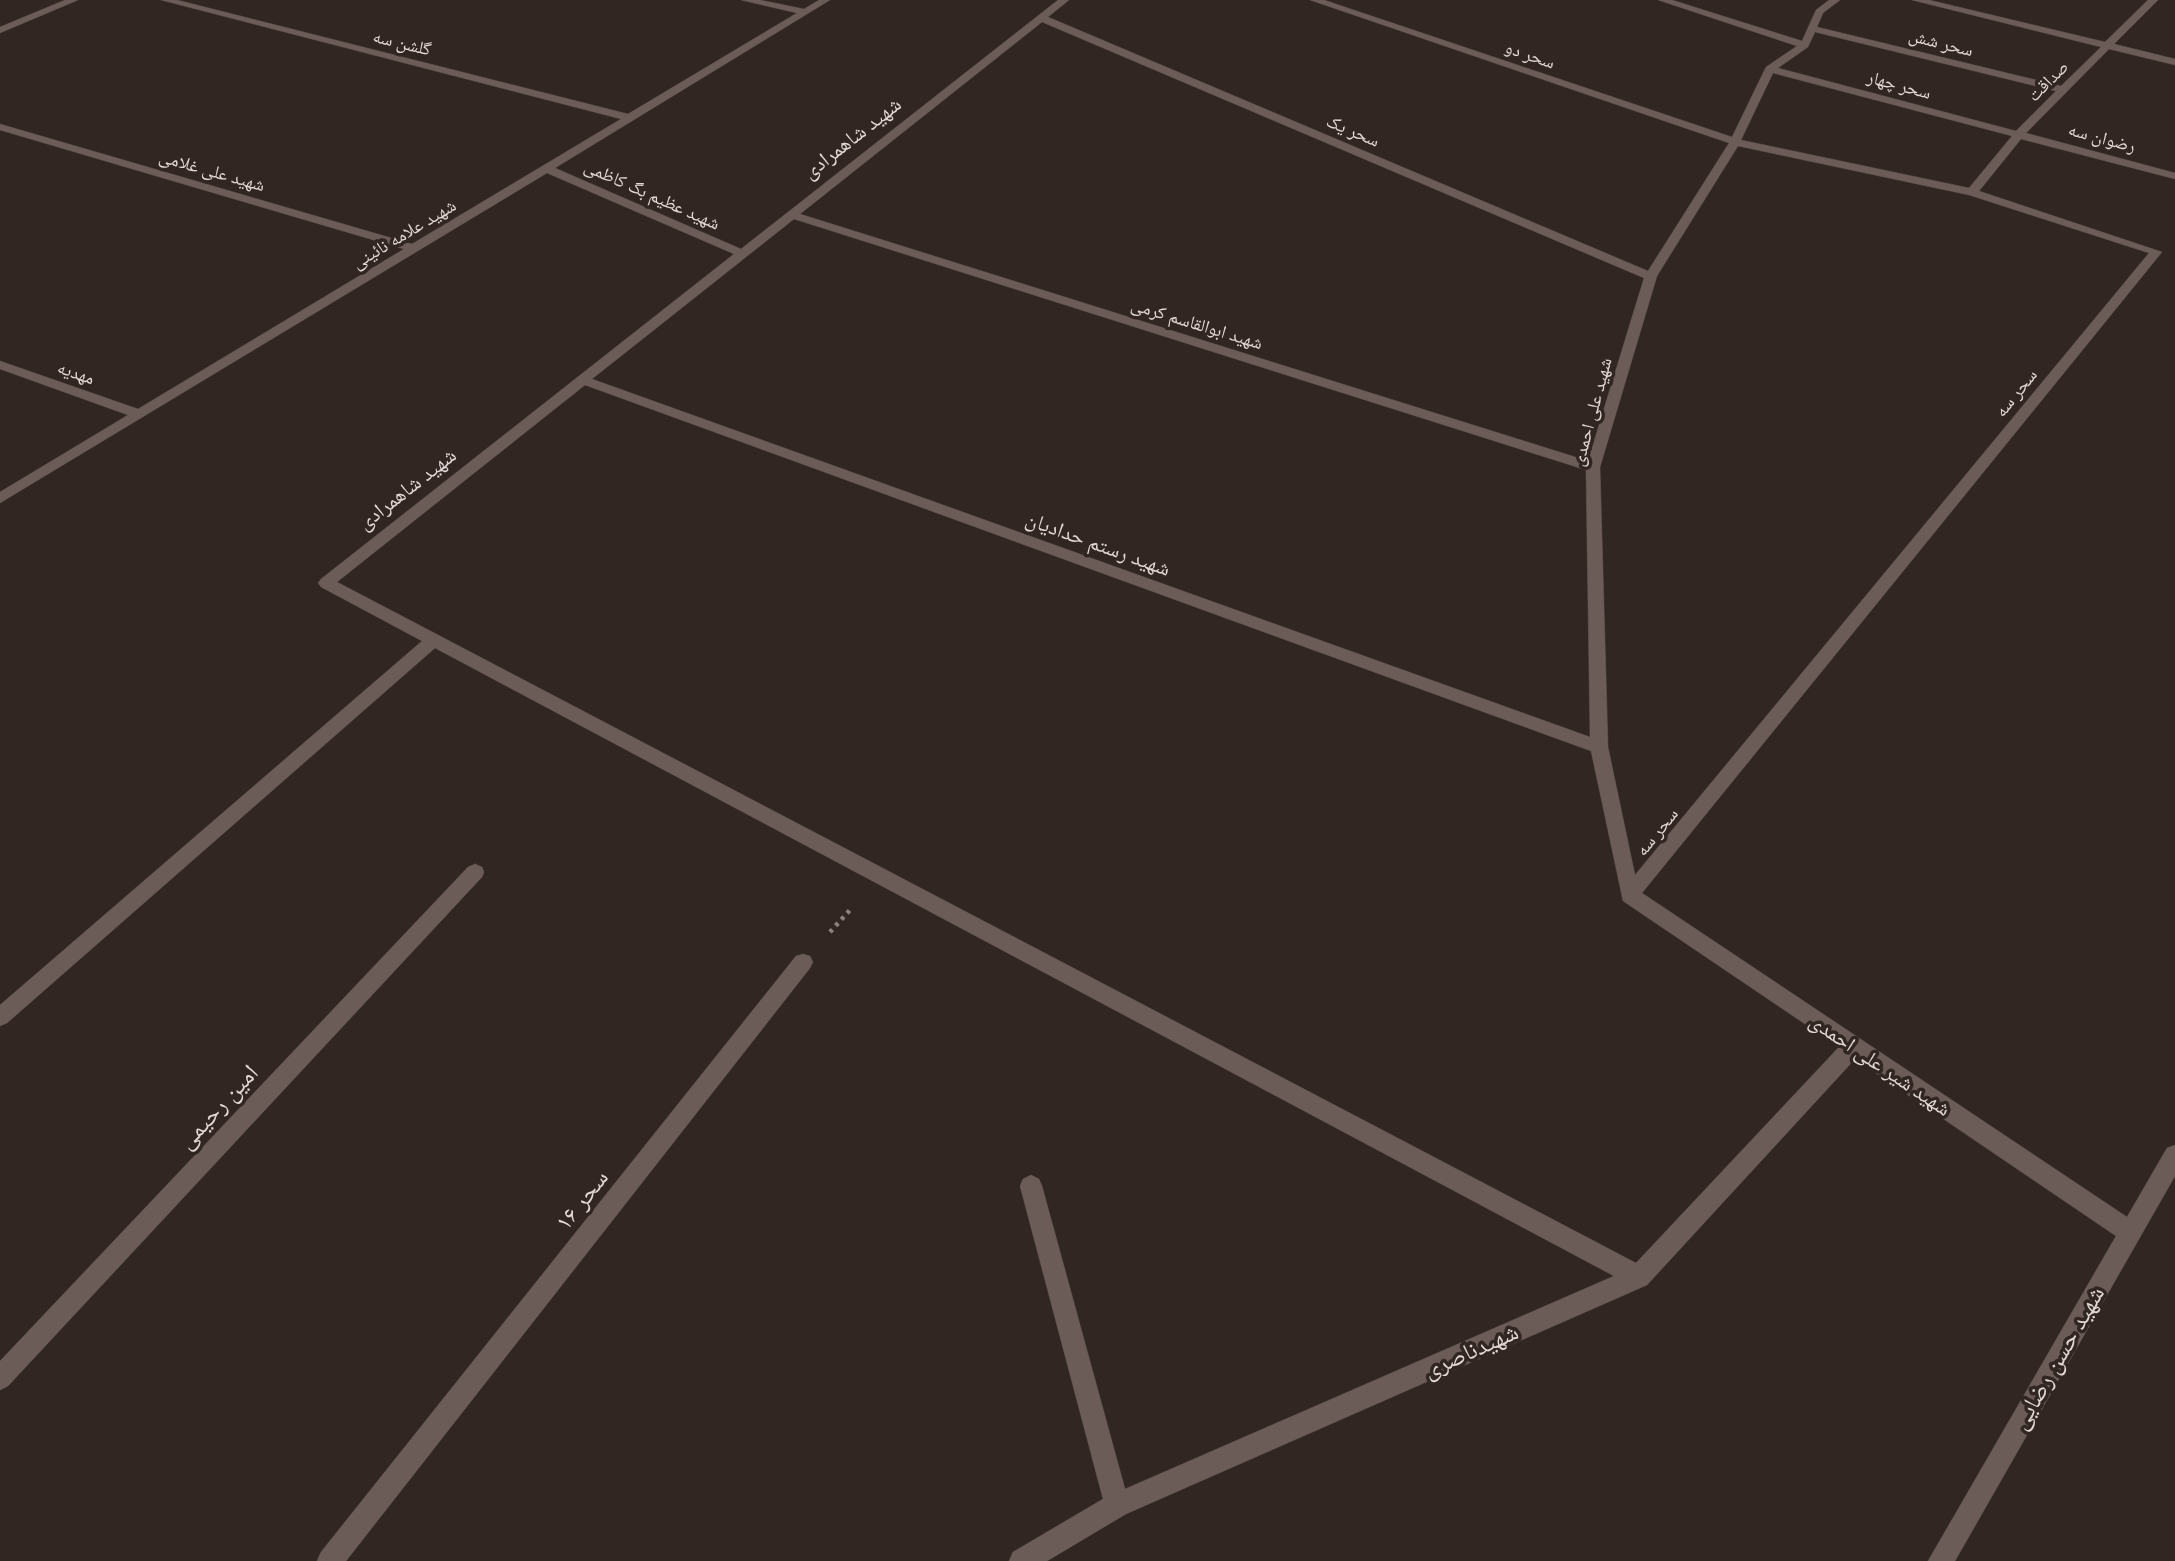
<!DOCTYPE html>
<meta charset="utf-8">
<style>
body{margin:0}
canvas{display:block;background:#322622}
</style>
<canvas width="2175" height="1561"></canvas>
<script>
const g = document.querySelector('canvas').getContext('2d');
g.lineJoin = 'round';
function shape(rows) {
  const path = new Path2D();
  for (const r of rows) {
    path.moveTo(r[0], r[1]);
    for (let i = 2; i < r.length; i += 2) path.lineTo(r[i], r[i + 1]);
  }
  return path;
}
function strokePath(path, color, width, dash) {
  g.strokeStyle = color;
  g.lineWidth = width;
  g.lineCap = dash ? 'butt' : 'round';
  g.setLineDash(dash || []);
  g.stroke(path);
}
function fill(path, color) {
  g.fillStyle = color;
  g.fill(path, 'evenodd');
}
function label(font, color, halo, rows, align = 'center') {
  g.font = font + ' "Golos Text","Noto Naskh Arabic",sans-serif';
  g.lineWidth = 7;
  g.setLineDash([]);
  g.textBaseline = 'middle';
  g.strokeStyle = halo;
  g.fillStyle = color;
  for (const [text, x, y, turn = 0] of rows) {
    g.save();
    g.translate(x, y);
    g.rotate((+turn || 0) * Math.PI / 180);
    g.textAlign = isNaN(turn) ? turn : align;
    if (halo) g.strokeText(text, 0, 0);
    g.fillText(text, 0, 0);
    g.restore();
  }
}
const path = shape([
 [830,932,850,910]
]);
const street = shape([
 [65,0,78,0,0,33,0,27,65,0],
 [161,0,177,0,628,114,797,13,741,0,760,0,804,9,819,0,830,0,555,168,741,249,1058,0,1069,0,1048,17,1648,271,1729,143,1310,0,1324,0,1732,137,1766,67,1797,46,1658,0,1672,0,1802,41,1816,10,1829,0,1840,0,1823,13,1817,27,2061,86,2101,47,1912,0,1929,0,2105,42,2148,0,2158,0,2114,44,2175,59,2175,65,2109,49,2026,133,2175,173,2175,179,2021,139,1979,191,2162,252,1642,893,2127,1217,2167,1148,2175,1145,2175,1176,1955,1561,1928,1561,2116,1236,1855,1059,1647,1285,1126,1514,1047,1561,1009,1561,1013,1552,1103,1499,1020,1186,1023,1179,1031,1175,1039,1179,1042,1186,1125,1489,1614,1276,435,648,7,1023,0,1026,0,1005,422,641,321,587,318,583,321,579,734,254,547,173,0,503,0,492,128,415,0,369,0,361,138,409,404,249,0,130,0,124,412,244,621,119,161,0],
 [1042,22,1644,278,1588,461,800,214,1042,22],
 [1815,32,2056,91,2016,131,1778,68,1808,47,1815,32],
 [1773,73,2012,136,1969,188,1741,140,1773,73],
 [1738,146,1969,195,2149,253,1635,875,1608,747,1600,467,1657,276,1738,146],
 [794,219,1586,470,1590,737,592,379,794,219],
 [585,385,1591,751,1623,901,1839,1047,1636,1263,337,582,585,385],
 [475,864,482,867,484,872,482,877,8,1386,0,1390,0,1361,468,867,475,864],
 [803,954,810,956,813,962,810,968,346,1561,317,1561,321,1552,796,956,803,954]
]);
const farStreetnames = [
 ["گلشن سه",402,43,14],
 ["سحر شش",1941,43,14],
 ["سحر دو",1530,55,19],
 ["صداقت",2048,81,-45],
 ["سحر چهار",1899,85,15],
 ["سحر یک",1353,131,23],
 ["رضوان سه",2102,138,15],
 ["شهید علی غلامی",212,171,16],
 ["شهید عظیم بگ کاظمی",652,195,24],
 ["شهید علامه‌ نائینی",404,234,-31],
 ["شهید ابوالقاسم کرمی",1197,324,17],
 ["مهدیه",76,373,19],
 ["سحر سه",2016,393,-51],
 ["شهید علی احمدی",1592,412,-75],
 ["سحر سه",1657,832,-51]
];
const streetNames = [
 ["شهید شاهمرادی",852,138,-38],
 ["شهید شاهمرادی",407,489,-38],
 ["شهید رستم حدادیان",1098,544,20],
 ["شهید شیر علی احمدی",1880,1065,34]
];
const nearStreetnames = [
 ["امین رحیمی",218,1107,-47],
 ["سحر ۱۶",582,1200,-52],
 ["شهیدناصری",1471,1351,-24],
 ["شهید حسن رضایی",2058,1358,-60]
];
strokePath(street, '#4e4340', 1);
strokePath(path, '#8d827f', 4.5, [3.5, 5]);
fill(street, '#6b5c58');
label('18px', '#e1d8d5', '#322622', farStreetnames);
label('21px', '#e1d8d5', '#322622', streetNames);
label('24px', '#e1d8d5', '#322622', nearStreetnames);
</script>
